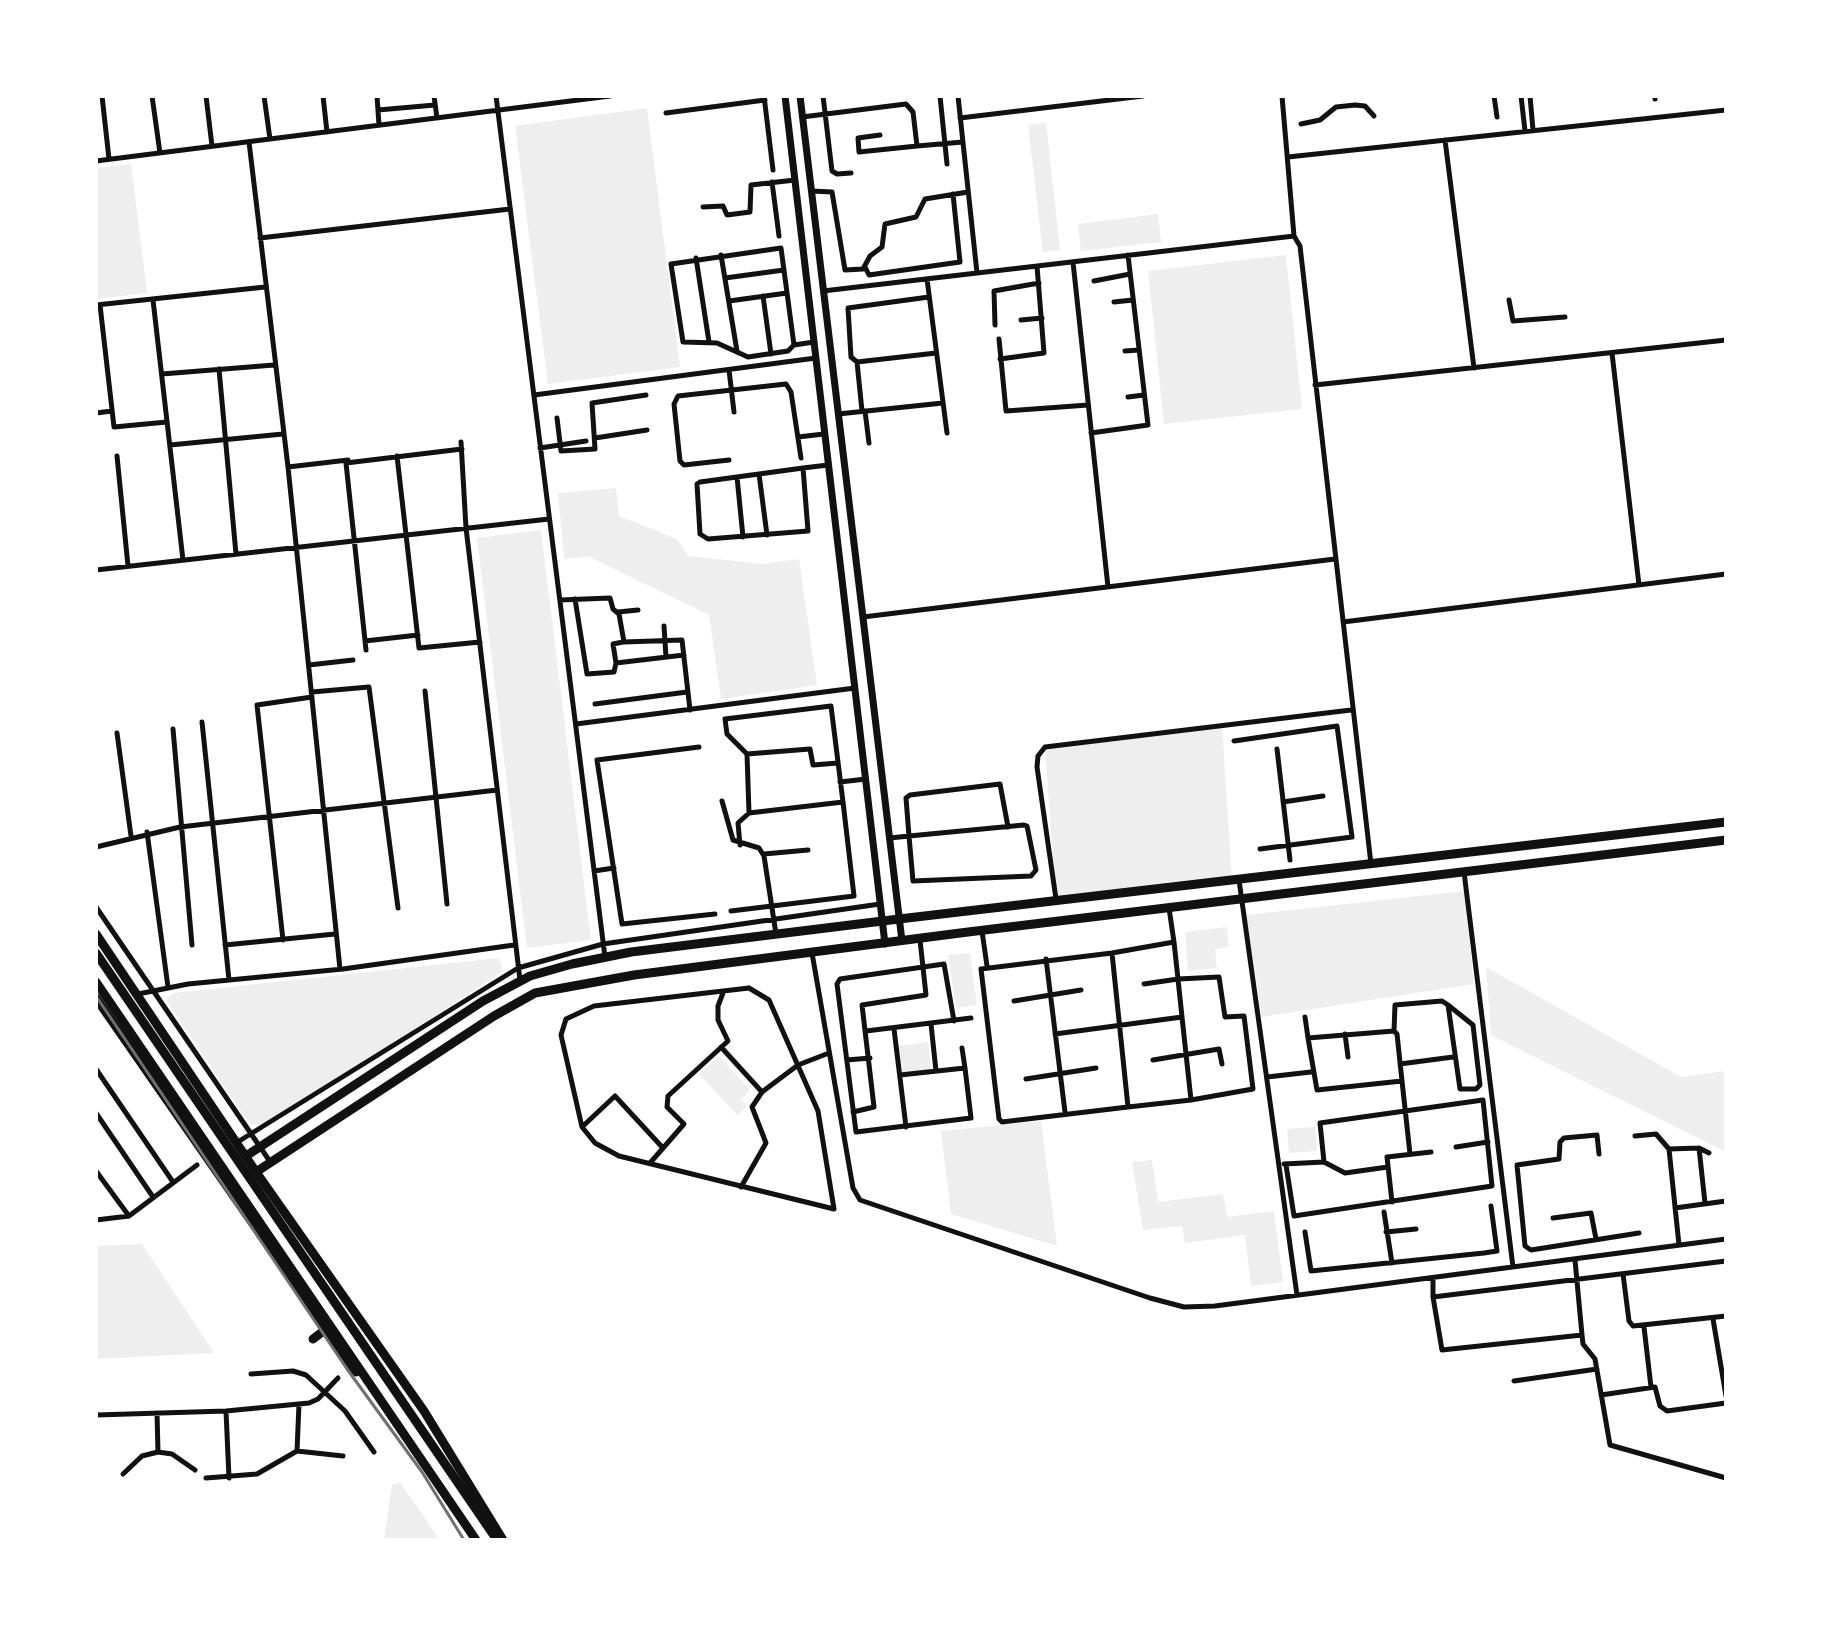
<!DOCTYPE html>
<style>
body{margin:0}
#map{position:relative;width:1822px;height:1636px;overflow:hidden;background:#fff;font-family:"DejaVu Sans",sans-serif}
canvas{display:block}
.frame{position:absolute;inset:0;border:98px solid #fff;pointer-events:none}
</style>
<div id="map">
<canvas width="1822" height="1636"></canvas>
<div class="frame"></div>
</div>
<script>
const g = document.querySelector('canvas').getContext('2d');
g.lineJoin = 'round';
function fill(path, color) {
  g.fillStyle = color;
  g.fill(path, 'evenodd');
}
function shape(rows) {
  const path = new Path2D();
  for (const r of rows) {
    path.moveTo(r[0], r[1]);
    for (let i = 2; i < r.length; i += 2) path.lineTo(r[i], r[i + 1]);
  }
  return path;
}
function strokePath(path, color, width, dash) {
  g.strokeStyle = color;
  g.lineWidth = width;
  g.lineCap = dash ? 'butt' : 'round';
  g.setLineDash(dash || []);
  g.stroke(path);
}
const green = shape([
 [647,108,680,367,548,384,515,126],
 [1046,123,1060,250,1043,252,1028,125],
 [131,164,147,293,96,299,96,168],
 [1158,214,1161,242,1081,251,1078,224],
 [1286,255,1302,409,1164,424,1148,271],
 [616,488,619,516,677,539,688,556,763,564,799,559,817,685,721,699,709,615,588,556,564,559,558,493],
 [541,530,591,940,527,948,477,538],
 [1222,724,1232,880,1056,900,1045,747],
 [1464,891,1474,984,1262,1017,1246,915],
 [1227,927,1229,947,1215,949,1217,968,1188,971,1185,932],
 [970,953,977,1005,956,1008,948,955],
 [499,958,503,971,272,1123,253,1125,244,1116,166,1000,173,993],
 [1486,967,1681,1077,1726,1071,1726,1152,1491,1035],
 [928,1042,931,1069,901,1073,898,1046],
 [719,1056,750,1090,741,1099,747,1106,737,1115,699,1074],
 [1041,1121,1057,1246,951,1214,941,1131],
 [1315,1127,1317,1151,1289,1153,1287,1129],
 [1152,1160,1158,1202,1223,1194,1227,1217,1274,1211,1283,1282,1251,1286,1245,1235,1185,1243,1182,1226,1143,1230,1132,1162],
 [142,1244,214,1353,96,1359,96,1246],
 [400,1482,439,1539,439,1540,384,1540,392,1485]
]);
const minor = shape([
 [102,96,109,159],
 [152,96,160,153],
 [206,96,212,146],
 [264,96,270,139],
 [323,96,327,132],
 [377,96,379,125],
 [434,96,437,118],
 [496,96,605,957],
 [764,96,773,170],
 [823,96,832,171,837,174,851,173],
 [940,96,947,164],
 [958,96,977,273],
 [1282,96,1294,236,1300,246,1371,864],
 [1494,96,1497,117],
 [1521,96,1525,131],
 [1530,96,1533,130],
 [1655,96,1655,99],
 [378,110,435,105],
 [666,113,765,100],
 [802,117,906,104,913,112,917,146,963,142],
 [960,118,1143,96],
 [1301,124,1320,120,1336,107,1355,105,1365,106,1374,116],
 [880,135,858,138,859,152,917,146],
 [1445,140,1474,368],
 [249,142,288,467,340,969],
 [1288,157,1726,110],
 [96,161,610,96],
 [772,182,779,236],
 [811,191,832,192,845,270,863,269,870,256,882,247,885,224,916,217,925,199,968,192],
 [703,207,723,206,727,215,750,212,751,185,795,180],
 [260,238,510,209],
 [721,255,737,351],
 [696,258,709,342],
 [1073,262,1108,587],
 [865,267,869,275,960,262,953,194],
 [725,278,784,270],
 [927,279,947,433],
 [1094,281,1130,274],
 [823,291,1294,236],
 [763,296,771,354],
 [929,297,848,308,851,357,857,362,936,353],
 [153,300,183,560],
 [1509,300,1513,321,1565,317],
 [729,301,787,293],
 [1114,302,1133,300],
 [96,305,265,287],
 [100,305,114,427,167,422],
 [1021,320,1042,318],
 [995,325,994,291,1039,283],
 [999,339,1006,411,1088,405],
 [794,345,788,351,748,357,717,343,683,342,671,264,781,248,794,345,814,342],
 [1125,351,1139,350],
 [1612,353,1639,585],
 [1000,359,1044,353,1037,266],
 [857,362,862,411],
 [219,369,236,554],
 [729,370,734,412],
 [162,374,274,365],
 [1315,385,1726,340],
 [534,395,816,358],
 [1128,397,1144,395],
 [865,411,869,443],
 [96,413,112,411],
 [838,414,943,403],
 [557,418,561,451,595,449,592,403,646,395],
 [1091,433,1148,425,1128,255],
 [798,437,824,434],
 [595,438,647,430],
 [461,442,466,528,520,980],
 [170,445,283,434],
 [540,448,586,441],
 [117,456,128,566],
 [397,456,419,648,480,642],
 [729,460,684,465,680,461,674,404,678,396,786,384,791,392,801,458],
 [288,467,348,460],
 [803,468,808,531,708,539,700,534,697,484,700,482,803,468,828,465],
 [759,474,767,535],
 [737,477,743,537],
 [96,570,549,519],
 [575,599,587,674,614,672,616,663,684,655],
 [560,600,610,598,613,609,619,614,624,642,682,640,690,710],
 [618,612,638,610],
 [863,617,1335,559],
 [1343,622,1726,574],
 [664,626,666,657],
 [365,641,418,635],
 [366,650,346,463,462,449],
 [616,663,613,644,623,642],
 [309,665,353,660],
 [425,691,447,904],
 [312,692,369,687,398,908],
 [595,704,687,692],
 [202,722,229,980],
 [576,724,855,688],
 [173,729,192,945],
 [117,733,131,836],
 [1234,741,1337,726,1352,837,1260,849],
 [699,747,597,760,622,924,715,914],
 [1277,749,1290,860],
 [747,754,810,749,813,765,838,763],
 [840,782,866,779],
 [722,801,733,840,759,848,764,856,776,934],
 [1283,802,1323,796],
 [749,813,747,754,727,734,725,719,831,706,843,802],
 [147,832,168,987],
 [890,838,909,836,1024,825,1027,826,1036,870,1031,876,913,881,909,836,906,798,910,795,1000,784,1008,827],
 [96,847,180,827,497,790],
 [764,854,808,850],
 [594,871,614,868],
 [1464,872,1513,1267],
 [1239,880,1297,1295],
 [1056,899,1037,767,1038,756,1045,747,1351,710],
 [96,907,271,1163],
 [1169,908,1174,942],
 [731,911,854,896,843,802,749,813,738,823,740,845],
 [982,931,987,966],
 [283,940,257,705,312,697],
 [225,945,335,934],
 [812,953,853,1188,860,1200,1150,1298,1184,1307,1215,1306,1726,1239],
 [1112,953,1128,1107],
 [1046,959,1065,1112],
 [1144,984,1178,979,1219,977,1225,1017,1244,1016,1253,1089,1191,1100,1128,1107,1002,1122,999,1119,981,969,1112,953,1174,942,1178,979,1182,1017,1186,1054,1191,1100],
 [749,988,769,1000,818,1111,834,1209,619,1156,595,1143,582,1127,561,1035,566,1019,594,1006,749,988],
 [138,994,188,984,343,969,514,945],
 [1014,1001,1081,990],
 [1305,1017,1308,1038],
 [931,1024,936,1071],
 [894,1029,906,1127],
 [866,1031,971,1018],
 [1394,1031,1395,1005,1442,1001,1448,1005,1473,1025,1480,1085,1476,1089,1460,1089,1448,1005],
 [1055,1034,1182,1017],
 [1345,1034,1348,1057],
 [721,1047,762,1092,798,1065,829,1053],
 [962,1048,965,1068],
 [847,1060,870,1058],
 [1153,1060,1219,1049,1222,1064],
 [1400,1064,1453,1057],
 [96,1069,173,1182],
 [900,1075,965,1068,971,1118,856,1132,837,984,840,979,944,964,954,1021],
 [1267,1077,1311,1072],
 [1026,1079,1096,1068],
 [1402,1081,1317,1090,1308,1038,1394,1031,1397,1034,1402,1081,1410,1154],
 [853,1112,874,1107,862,1005,926,995,920,940],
 [96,1113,153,1197],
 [582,1127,615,1096,663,1148],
 [1635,1136,1656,1134,1669,1149,1679,1245],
 [236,1143,518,968,603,944,880,904],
 [1456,1147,1488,1142],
 [1699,1148,1705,1203],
 [1669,1149,1699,1148,1709,1153],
 [1599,1154,1597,1135,1564,1138,1560,1142,1559,1159,1517,1165,1525,1246,1531,1250,1639,1233],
 [650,1163,684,1124,667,1107,668,1096,728,1041,718,1020,718,1006,723,993],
 [1284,1164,1324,1162,1345,1173,1388,1167],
 [1286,1165,1294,1216,1492,1186,1483,1100,1320,1123,1324,1162],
 [96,1171,129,1216],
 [741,1187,766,1143,752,1107,762,1092],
 [1392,1202,1387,1157,1431,1152],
 [1675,1208,1726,1201],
 [1384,1212,1392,1263],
 [1553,1218,1591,1213,1596,1239],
 [96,1220,129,1216,197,1165],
 [1305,1232,1311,1271,1484,1253,1497,1251,1491,1206],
 [1386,1232,1416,1229],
 [1575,1260,1582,1335],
 [1726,1261,1433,1297,1442,1350,1582,1335,1583,1344,1595,1359,1610,1445,1726,1478],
 [1623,1274,1629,1321,1633,1326,1726,1316],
 [1433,1278,1433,1297],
 [1713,1319,1726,1396],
 [1644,1327,1651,1387],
 [251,1374,293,1371,306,1375,345,1411,374,1452],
 [1514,1381,1597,1369],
 [1601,1395,1655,1387,1660,1406,1667,1411,1726,1403],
 [226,1411,229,1478],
 [157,1413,158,1452],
 [96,1415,226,1411,309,1403,318,1399,338,1378],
 [297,1451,299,1404],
 [123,1474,142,1456,158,1452,172,1454,195,1470],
 [206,1478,257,1474,297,1451,343,1456]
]);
const tertiary = shape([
 [785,96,885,944],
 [800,96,902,941]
]);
const primary = shape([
 [96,934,256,1172,424,1411,503,1540],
 [96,998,356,1372],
 [246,1156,483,1001,530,976,572,964,631,952,899,919,1726,822],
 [256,1172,494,1016,535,993,634,975,968,932,1726,840],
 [313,1339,326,1329]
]);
const trunk = shape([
 [96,953,497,1540],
 [96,982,476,1540]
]);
const rail = shape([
 [96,996,347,1369,422,1472,464,1540]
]);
fill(green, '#eee');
strokePath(minor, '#111', 5);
strokePath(tertiary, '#111', 7);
strokePath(primary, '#111', 9);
strokePath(trunk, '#111', 9);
strokePath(rail, '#707070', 3);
</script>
